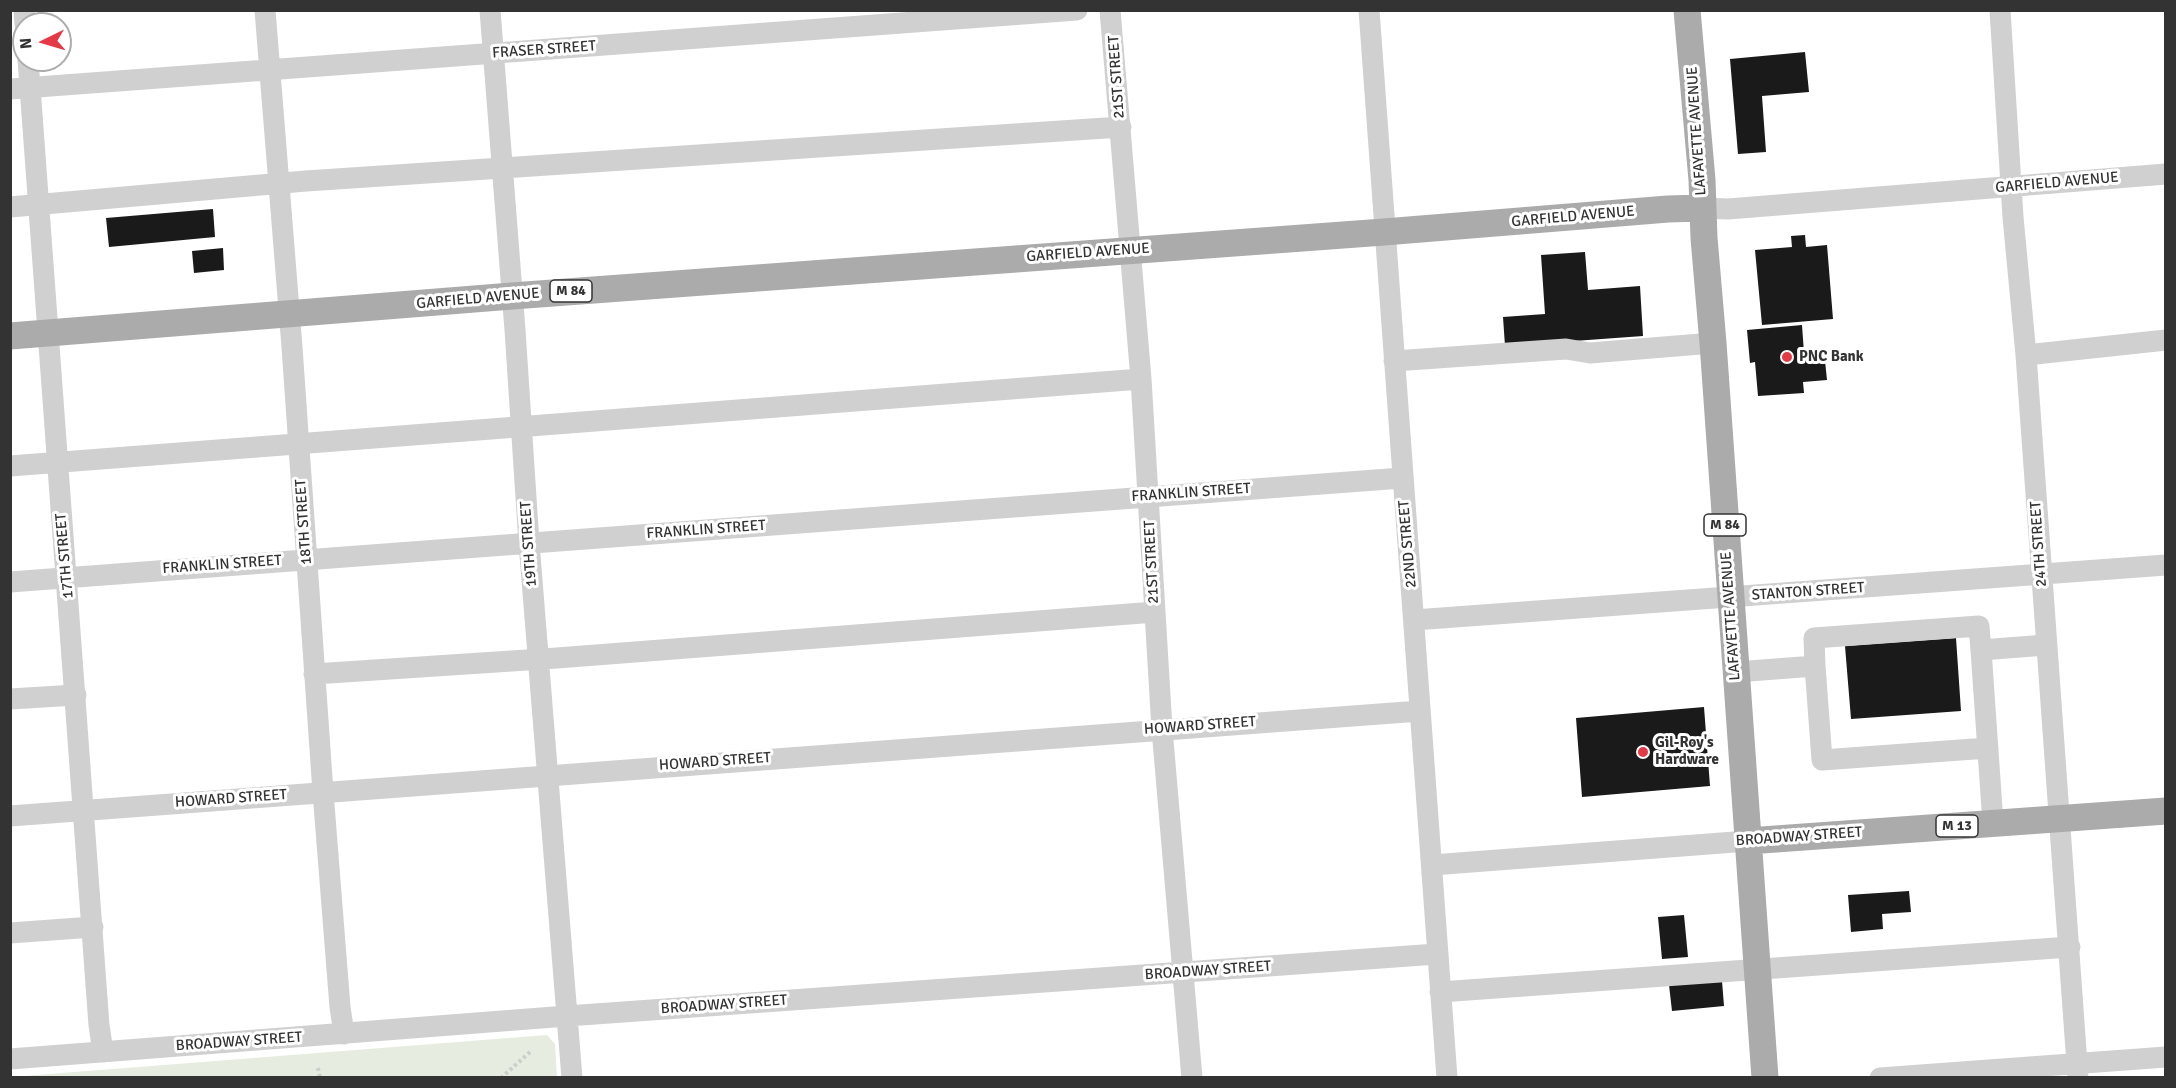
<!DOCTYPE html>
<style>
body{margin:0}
#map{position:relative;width:2176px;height:1088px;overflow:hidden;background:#fff;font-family:Signika,sans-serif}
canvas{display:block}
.frame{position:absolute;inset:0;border:12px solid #333;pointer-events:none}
.north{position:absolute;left:12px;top:12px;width:60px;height:60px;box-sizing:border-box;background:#fff;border:2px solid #adadad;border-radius:50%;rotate:265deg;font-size:16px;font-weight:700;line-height:24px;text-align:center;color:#333}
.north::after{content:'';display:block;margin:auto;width:21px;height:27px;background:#e63946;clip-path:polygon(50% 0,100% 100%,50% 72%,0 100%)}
</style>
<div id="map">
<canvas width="2176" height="1088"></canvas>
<div class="frame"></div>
<div class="north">N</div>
</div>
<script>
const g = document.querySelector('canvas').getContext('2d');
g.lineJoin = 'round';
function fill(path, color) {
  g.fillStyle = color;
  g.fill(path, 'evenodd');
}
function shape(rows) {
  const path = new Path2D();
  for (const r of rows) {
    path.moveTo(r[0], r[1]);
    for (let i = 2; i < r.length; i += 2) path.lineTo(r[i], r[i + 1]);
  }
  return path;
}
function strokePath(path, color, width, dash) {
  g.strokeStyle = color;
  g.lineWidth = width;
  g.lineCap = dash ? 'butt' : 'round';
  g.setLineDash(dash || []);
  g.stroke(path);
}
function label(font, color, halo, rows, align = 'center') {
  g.font = font + ' Signika,sans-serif';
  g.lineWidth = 6;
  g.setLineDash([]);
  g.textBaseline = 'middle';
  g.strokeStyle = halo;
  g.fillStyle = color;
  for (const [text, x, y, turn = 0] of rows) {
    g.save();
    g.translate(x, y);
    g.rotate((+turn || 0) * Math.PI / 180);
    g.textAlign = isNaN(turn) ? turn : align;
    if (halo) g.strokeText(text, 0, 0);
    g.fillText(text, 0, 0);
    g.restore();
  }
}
const green = shape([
 [547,1035,555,1044,557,1077,11,1077]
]);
const building = shape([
 [1805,52,1809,92,1762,96,1766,152,1738,154,1730,59],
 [213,209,215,237,109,247,106,218],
 [1805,235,1806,247,1827,245,1833,319,1762,325,1755,250,1792,247,1791,236],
 [223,248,224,270,194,273,192,251],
 [1585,252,1588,290,1640,286,1643,336,1505,346,1503,317,1545,314,1541,255],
 [1802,325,1804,353,1824,351,1827,380,1803,382,1804,393,1758,396,1755,362,1750,363,1747,330],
 [1956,638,1961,711,1851,719,1845,646],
 [1704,707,1710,786,1582,797,1576,718],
 [1909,891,1911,912,1882,914,1883,929,1851,932,1848,895],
 [1684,915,1688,957,1662,959,1658,917],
 [1722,981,1724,1006,1672,1011,1669,985]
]);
const path = shape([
 [318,1068,320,1078],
 [501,1078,531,1051]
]);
const minor = shape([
 [24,10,25,24],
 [265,10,292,347,323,792,340,1007,344,1034],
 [490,10,515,330,529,543,572,1078],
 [1110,10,1141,379,1162,729,1192,1078],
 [1369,10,1447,1078],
 [2000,10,2013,217,2026,355,2078,1078],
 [28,60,99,1025,103,1052],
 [10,89,1077,10],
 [10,207,306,181,1121,127],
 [1702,208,1728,209,2166,174],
 [2026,355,2166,340],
 [1394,361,1566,349,1590,353,1713,343],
 [10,466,1141,379],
 [10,582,1402,478],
 [1414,620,2166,565],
 [1815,666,1814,638,1979,626,1981,650],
 [1736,672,1815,666,1822,760,1988,748],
 [314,674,557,658,1155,612],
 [10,699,76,695],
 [10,816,1420,711],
 [1993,823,1981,650,2046,645],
 [1432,865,1748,841],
 [10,933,93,927],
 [1440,992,2070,947],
 [10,1059,567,1016,1437,954],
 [1880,1078,2166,1057]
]);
const major = shape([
 [1687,10,1702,180,1704,238,1713,343,1765,1078],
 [10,336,512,296,1384,232,1668,209,1702,208],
 [1748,841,2166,811]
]);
const markers = [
 [1787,357,6,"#e63946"],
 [1643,752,6,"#e63946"]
];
const shields = [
 [571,291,42],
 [1725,525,42],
 [1957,826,42]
];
const shieldNames = [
 ["M 84",571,291],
 ["M 84",1725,525],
 ["M 13",1957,826]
];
const streetNames = [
 ["FRASER STREET",544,50,-4],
 ["21ST STREET",1117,77,-94],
 ["LAFAYETTE AVENUE",1697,131,-94],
 ["GARFIELD AVENUE",2057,183,-5],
 ["GARFIELD AVENUE",1573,217,-5],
 ["GARFIELD AVENUE",1088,253,-4],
 ["GARFIELD AVENUE",478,299,-5],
 ["FRANKLIN STREET",1191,493,-4],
 ["18TH STREET",304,522,-94],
 ["FRANKLIN STREET",706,530,-4],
 ["19TH STREET",529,544,-94],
 ["22ND STREET",1408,544,-95],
 ["24TH STREET",2039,544,-94],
 ["17TH STREET",65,556,-95],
 ["21ST STREET",1152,562,-93],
 ["FRANKLIN STREET",222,565,-4],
 ["STANTON STREET",1808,592,-4],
 ["LAFAYETTE AVENUE",1731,616,-94],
 ["HOWARD STREET",1200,726,-4],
 ["HOWARD STREET",715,762,-4],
 ["HOWARD STREET",231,799,-4],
 ["BROADWAY STREET",1799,837,-4],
 ["BROADWAY STREET",1208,971,-4],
 ["BROADWAY STREET",724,1005,-4],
 ["BROADWAY STREET",239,1042,-4]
];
const poiNames = [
 ["PNC Bank",1799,357],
 ["Gil-Roy's",1655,743],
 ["Hardware",1655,760]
];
fill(green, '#e6ecdf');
fill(building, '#1a1a1a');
strokePath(path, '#cdcdcd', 4, [3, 3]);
strokePath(minor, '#d0d0d0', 21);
strokePath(major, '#ababab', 27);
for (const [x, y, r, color] of markers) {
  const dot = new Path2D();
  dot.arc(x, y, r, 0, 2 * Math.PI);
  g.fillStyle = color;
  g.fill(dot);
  strokePath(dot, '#fff', 2);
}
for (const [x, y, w] of shields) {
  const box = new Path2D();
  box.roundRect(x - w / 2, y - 11, w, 22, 4.5);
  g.fillStyle = '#fff';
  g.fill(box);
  strokePath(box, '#333', 1.5);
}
label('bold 14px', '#333', null, shieldNames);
label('15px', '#333', '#fff', streetNames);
label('bold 15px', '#333', '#fff', poiNames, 'left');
</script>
